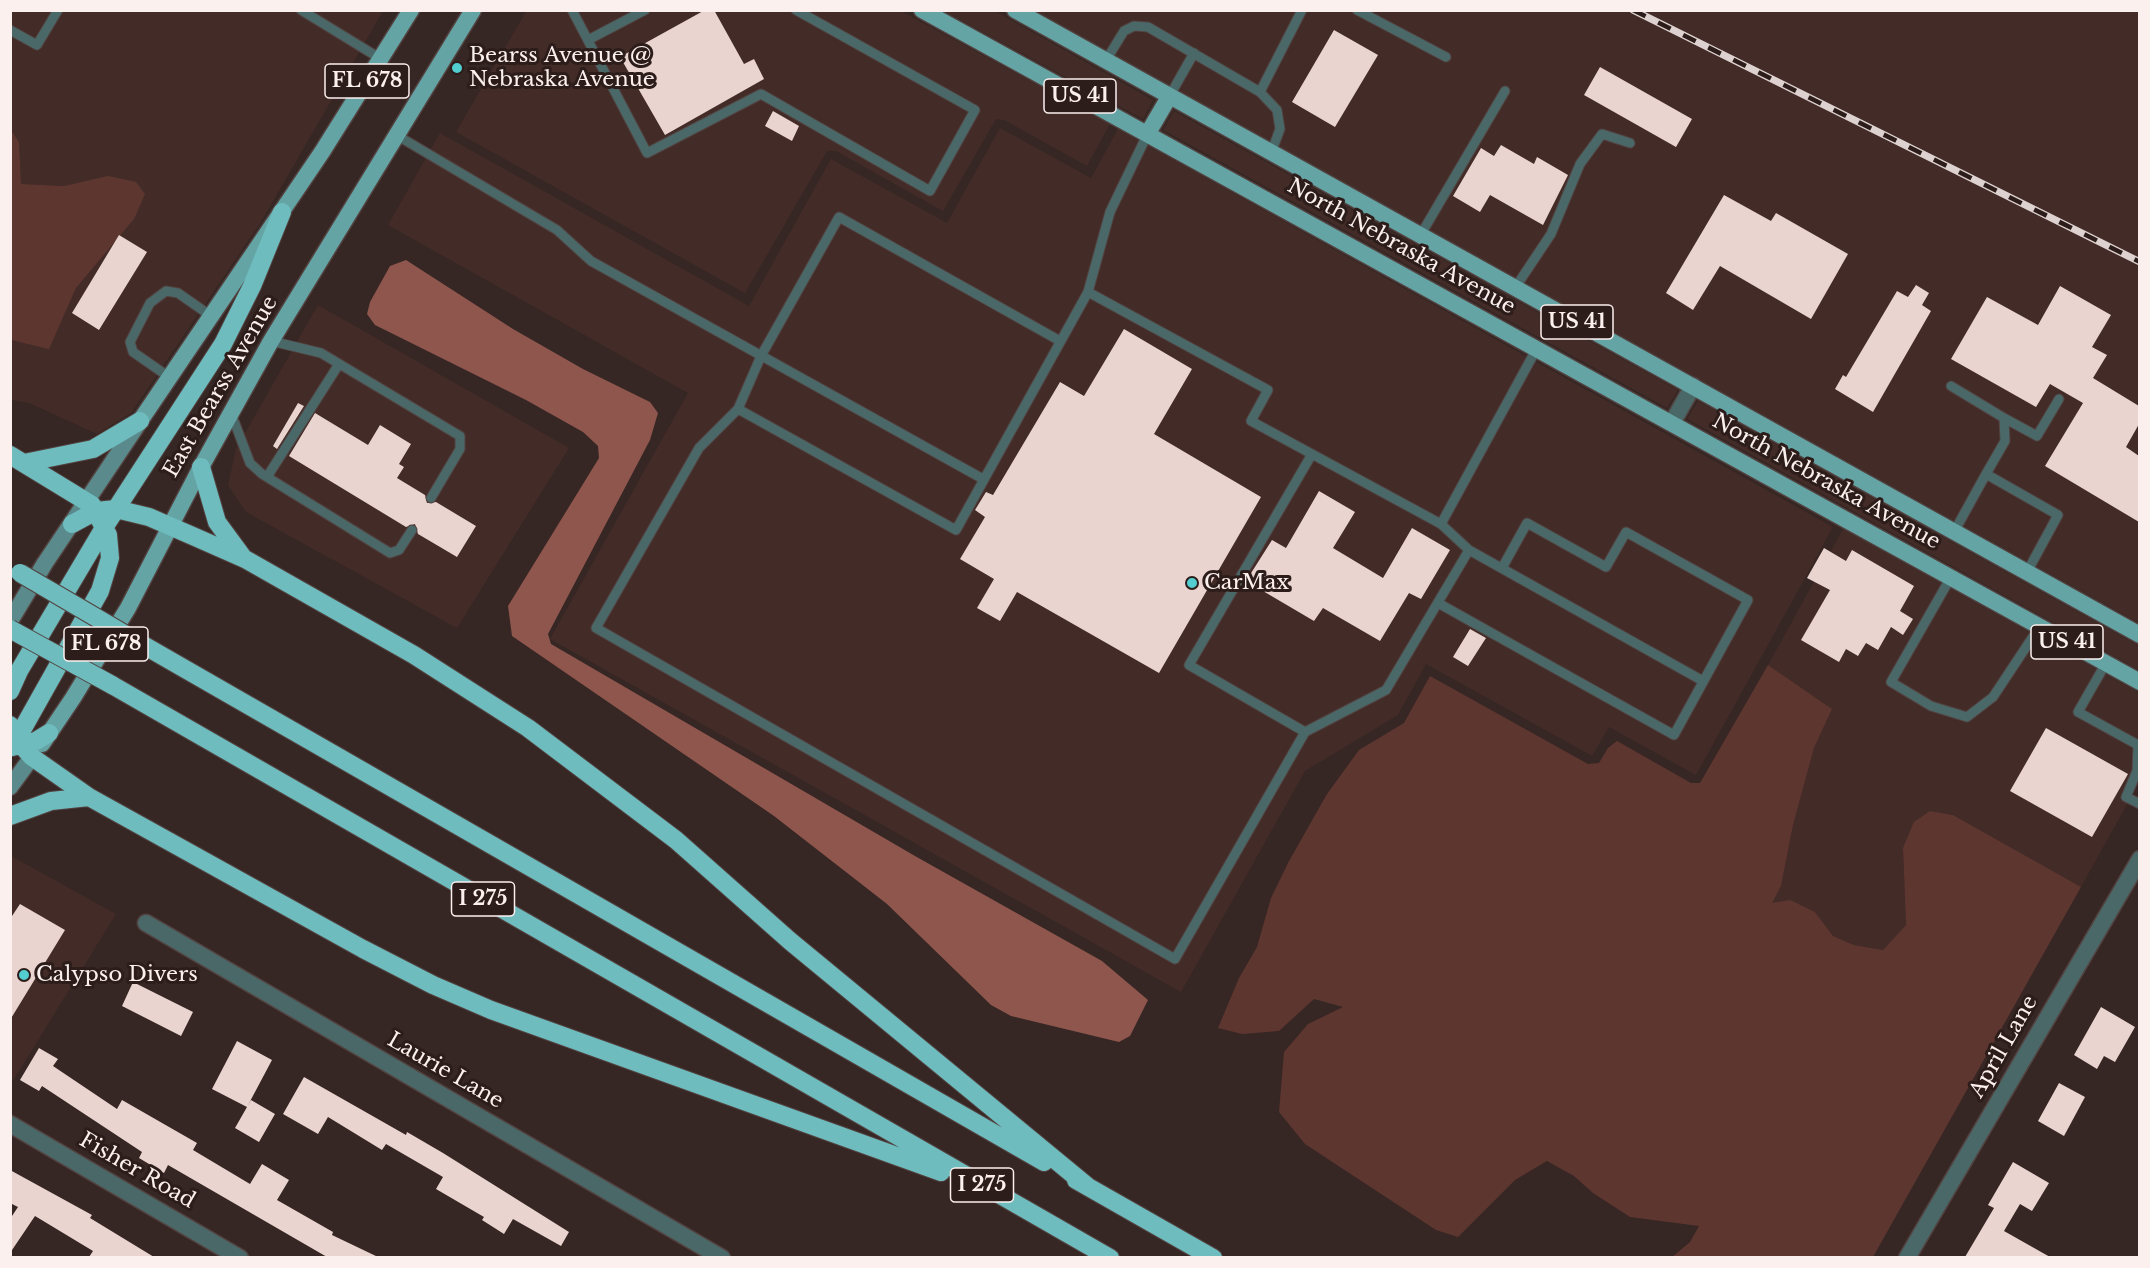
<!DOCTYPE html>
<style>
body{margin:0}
#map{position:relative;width:2150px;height:1268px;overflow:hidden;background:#362624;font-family:"Libre Baskerville",serif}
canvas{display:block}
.frame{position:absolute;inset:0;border:12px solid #fbf0ee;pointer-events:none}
</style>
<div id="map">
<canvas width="2150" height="1268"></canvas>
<div class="frame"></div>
</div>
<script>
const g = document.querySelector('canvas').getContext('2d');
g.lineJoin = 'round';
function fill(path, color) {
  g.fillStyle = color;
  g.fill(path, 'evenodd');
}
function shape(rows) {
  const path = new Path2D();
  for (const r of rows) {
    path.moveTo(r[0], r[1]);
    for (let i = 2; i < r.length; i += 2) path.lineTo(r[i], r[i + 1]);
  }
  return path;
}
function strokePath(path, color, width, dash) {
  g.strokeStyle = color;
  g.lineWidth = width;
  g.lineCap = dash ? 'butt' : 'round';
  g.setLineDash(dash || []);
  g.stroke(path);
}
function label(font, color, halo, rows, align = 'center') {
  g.font = font + ' "Libre Baskerville",serif';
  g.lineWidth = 6;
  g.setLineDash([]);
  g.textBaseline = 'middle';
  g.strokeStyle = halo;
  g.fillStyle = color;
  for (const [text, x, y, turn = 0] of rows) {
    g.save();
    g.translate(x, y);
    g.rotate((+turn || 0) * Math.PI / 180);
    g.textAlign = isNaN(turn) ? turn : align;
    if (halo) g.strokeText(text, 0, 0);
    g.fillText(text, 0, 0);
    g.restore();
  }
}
const built = shape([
 [527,10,901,11,1110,124,1087,166,1004,120,996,119,943,211,836,151,827,151,745,293,456,132],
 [11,11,383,11,261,222,131,413,97,434,29,403,11,400,11,340,49,348,76,288,134,219,85,182,64,186,21,184,19,142,11,128],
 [944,11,995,11,1153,100,1143,119],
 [1036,11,2139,11,2139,623,1174,88],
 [1174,111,1678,390,1667,408,1163,130],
 [1000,128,1091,178,1118,129,1833,527,1696,775,1609,727,1592,756,1426,664,1398,715,1305,771,1181,992,550,639,688,393,388,225,440,133,749,306,831,159,947,223],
 [318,305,569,448,457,628,246,512,228,485,236,449],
 [1698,401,2139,646,2139,670,1687,419],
 [1843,529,2139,693,2139,783,2081,887,1953,815,1930,811,1903,848,1906,925,1883,950,1854,945,1833,936,1815,912,1771,903,1781,886,1793,825,1814,748,1832,709,1768,665],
 [11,856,116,914,11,1084]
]);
const green = shape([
 [10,128,19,142,21,184,64,186,108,176,136,182,145,194,134,219,76,288,49,349,11,340],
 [1768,665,1832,709,1814,748,1793,825,1781,886,1772,903,1790,900,1815,912,1833,936,1854,945,1883,950,1906,925,1903,848,1914,822,1930,811,1953,815,2081,887,1873,1257,1672,1257,1690,1242,1699,1226,1630,1217,1593,1193,1574,1176,1547,1161,1515,1180,1458,1237,1436,1230,1305,1144,1279,1112,1284,1052,1308,1024,1343,1007,1314,999,1279,1031,1242,1034,1218,1028,1239,978,1257,947,1271,898,1289,861,1327,794,1359,750,1404,723,1430,676,1588,764,1599,763,1608,748,1617,741,1691,783,1700,783]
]);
const water = shape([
 [406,260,513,329,583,369,650,402,658,413,650,440,548,634,551,644,915,856,1102,961,1148,1000,1130,1036,1119,1042,1011,1016,991,1005,887,904,774,816,512,636,508,606,599,458,598,446,583,432,526,400,375,325,367,314,370,302,390,266]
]);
const building = shape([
 [705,10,714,10,744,64,754,59,764,79,665,135,620,57],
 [1334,30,1378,55,1335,127,1292,102],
 [1600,67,1692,119,1676,147,1584,95],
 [773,111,799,126,792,141,765,126],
 [1501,145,1534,164,1537,157,1568,175,1543,225,1490,195,1480,212,1453,196,1481,148,1494,156],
 [1724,195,1771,221,1776,213,1848,254,1811,319,1720,266,1693,310,1666,293],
 [119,235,147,252,99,330,72,313],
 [1916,285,1929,293,1922,305,1931,311,1873,412,1835,389,1843,375,1846,377,1897,291,1908,297],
 [2060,286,2111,315,2092,347,2107,355,2093,378,2139,406,2139,424,2126,447,2139,456,2139,522,2045,466,2083,403,2050,384,2036,407,1951,359,1987,297,2038,325],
 [1124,329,1192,369,1154,434,1261,497,1159,673,1017,592,1000,621,977,608,994,579,960,559,985,517,975,510,986,492,993,495,1060,382,1084,396],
 [298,403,304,406,277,449,273,446],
 [315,413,368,445,380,425,411,444,399,464,404,467,397,478,425,495,427,503,436,502,476,526,457,557,418,534,415,524,406,527,289,456],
 [1319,491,1355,512,1333,548,1383,578,1412,528,1450,550,1421,599,1409,593,1380,641,1323,608,1314,621,1246,581,1272,540,1286,548],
 [1824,548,1846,561,1852,550,1914,586,1900,611,1913,619,1903,635,1891,627,1878,650,1866,643,1858,656,1846,649,1839,662,1801,640,1830,590,1807,578],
 [1470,629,1486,638,1468,666,1453,657],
 [2046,728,2128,774,2092,837,2010,791],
 [20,904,65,930,10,1020,10,919],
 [133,982,193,1012,181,1036,122,1006],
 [2101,1007,2135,1027,2115,1062,2104,1056,2097,1069,2074,1055],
 [237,1041,272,1060,247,1107,212,1089],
 [39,1048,58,1059,53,1066,117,1109,122,1100,197,1143,193,1150,250,1184,262,1164,289,1180,277,1200,333,1232,332,1235,378,1257,327,1257,168,1165,164,1173,139,1158,142,1152,42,1086,39,1091,20,1080],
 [304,1077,406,1135,407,1132,443,1153,569,1232,561,1246,513,1219,504,1234,482,1220,484,1217,436,1189,443,1177,386,1144,382,1150,328,1117,318,1134,283,1114],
 [2059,1083,2085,1097,2064,1136,2038,1121],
 [251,1100,275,1114,259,1142,235,1128],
 [2013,1162,2049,1183,2032,1211,2020,1204,2004,1231,2050,1257,1965,1257,1994,1208,1988,1205],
 [10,1170,92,1215,90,1218,154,1257,89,1257,93,1251,35,1216,10,1253,10,1219,18,1207,10,1203]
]);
const service = shape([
 [301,10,381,59],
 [572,10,647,153,761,94,930,191,975,110,796,10],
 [1357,10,1446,57],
 [10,30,37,45,58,10],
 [588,40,645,10],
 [1105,62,1124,31,1134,26,1148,27,1260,92],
 [1169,97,1194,53],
 [398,136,557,230,591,261,983,479],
 [1271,153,1280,129,1277,110,1260,92,1302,10],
 [1420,236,1505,91],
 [1515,288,1551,234,1580,164,1602,134,1630,143],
 [1088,292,1268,390,1251,421,1441,524,1469,550,1703,681],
 [271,341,321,353,460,436,460,449,431,498],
 [1060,341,839,217,761,356,738,409,699,448,596,628,1175,959,1305,732,1386,690,1469,550],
 [169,377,133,352,130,342,150,303,166,291,178,293,211,316],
 [1951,386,2004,418,2005,441,1986,474],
 [738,409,956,530,1088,292,1110,212,1148,133],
 [231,413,250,463,262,474,390,553,399,550,412,530],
 [2004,418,2037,436,2059,399],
 [267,477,339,364],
 [1441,524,1537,348],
 [1954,532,1986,474,2058,515,2027,572],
 [1951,577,1891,682,1931,706,1967,717,1993,697,2040,626],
 [1438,603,1674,735,1748,600,1626,532,1606,567,1527,523,1502,568],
 [2106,663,2078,712,2138,745,2137,771,2126,797,2140,804],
 [1305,732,1189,665,1312,454]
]);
const minor = shape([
 [1672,423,1693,386],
 [146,923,722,1258],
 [10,1124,240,1258],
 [1907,1258,2140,859]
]);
const secondary = shape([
 [10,621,45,563,140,421],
 [10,787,32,757]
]);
const primary = shape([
 [922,10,2140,682],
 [1015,10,2140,635],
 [1148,133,1169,97],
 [140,421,322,152,411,10],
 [42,744,73,698,128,608,201,467,271,341,473,10]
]);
const motorway = shape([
 [10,455,92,505,108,535,110,558,100,591,13,746],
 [24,463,93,449,140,421],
 [201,467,217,522,242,556],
 [72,524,96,511,116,509,149,517,195,537,245,559,414,655,528,728,676,840,790,941,1087,1186],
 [138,642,1044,1162],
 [112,685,1110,1258],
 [10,691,19,671,105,526,223,344,252,286,282,212],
 [10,725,16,739,32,757,89,797,363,949,433,985,491,1010,941,1172],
 [12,747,36,741,49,733],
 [10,816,51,801,89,797],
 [1076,1180,1213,1258]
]);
const rail = shape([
 [1633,10,2140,262]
]);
const motorwayBridge = shape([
 [20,573,138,642],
 [10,629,112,685]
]);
const markers = [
 [457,68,6,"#52cdd0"],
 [1192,583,6,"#52cdd0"],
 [24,975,6,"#52cdd0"]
];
const shields = [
 [367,81,84],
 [1080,96,72],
 [1577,322,72],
 [2067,642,72],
 [106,644,84],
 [483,899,63],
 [982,1185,63]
];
const shieldNames = [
 ["FL 678",367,81],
 ["US 41",1080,96],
 ["US 41",1577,322],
 ["US 41",2067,642],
 ["FL 678",106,644],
 ["I 275",483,899],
 ["I 275",982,1185]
];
const poiNames = [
 ["Bearss Avenue @",469,56],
 ["Nebraska Avenue",469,80],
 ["CarMax",1204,583],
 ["Calypso Divers",36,975]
];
const streetNames = [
 ["North Nebraska Avenue",1401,247,29],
 ["East Bearss Avenue",221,387,-60],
 ["North Nebraska Avenue",1826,482,29],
 ["April Lane",2004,1047,-60],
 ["Laurie Lane",445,1071,30],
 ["Fisher Road",137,1171,30]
];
fill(built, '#432c28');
fill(green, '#5e3630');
fill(water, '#8e564d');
fill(building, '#ead4d0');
strokePath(service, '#524240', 11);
strokePath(minor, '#524240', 19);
strokePath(secondary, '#524240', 19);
strokePath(primary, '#524240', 19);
strokePath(motorway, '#524240', 20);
strokePath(service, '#4a6868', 9);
strokePath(minor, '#4a6868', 16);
strokePath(secondary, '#5a8a8b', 16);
strokePath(primary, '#65a4a5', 16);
strokePath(motorway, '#6ebcbe', 18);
strokePath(rail, '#ded2d0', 7);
strokePath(rail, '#2c1d1a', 4.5, [14]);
strokePath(motorwayBridge, '#524240', 20, []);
strokePath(motorwayBridge, '#6ebcbe', 18);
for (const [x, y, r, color] of markers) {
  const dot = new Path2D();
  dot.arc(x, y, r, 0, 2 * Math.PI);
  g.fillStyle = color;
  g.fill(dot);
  strokePath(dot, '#2c1d1a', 2);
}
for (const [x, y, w] of shields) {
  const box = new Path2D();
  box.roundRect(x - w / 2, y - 17, w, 34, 4.5);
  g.fillStyle = '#2c1d1a';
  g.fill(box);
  strokePath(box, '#fbf0ee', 1.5);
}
label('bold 20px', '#fbf0ee', null, shieldNames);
label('21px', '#fbf0ee', '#2c1d1a', poiNames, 'left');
label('21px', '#fbf0ee', '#2c1d1a', streetNames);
</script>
